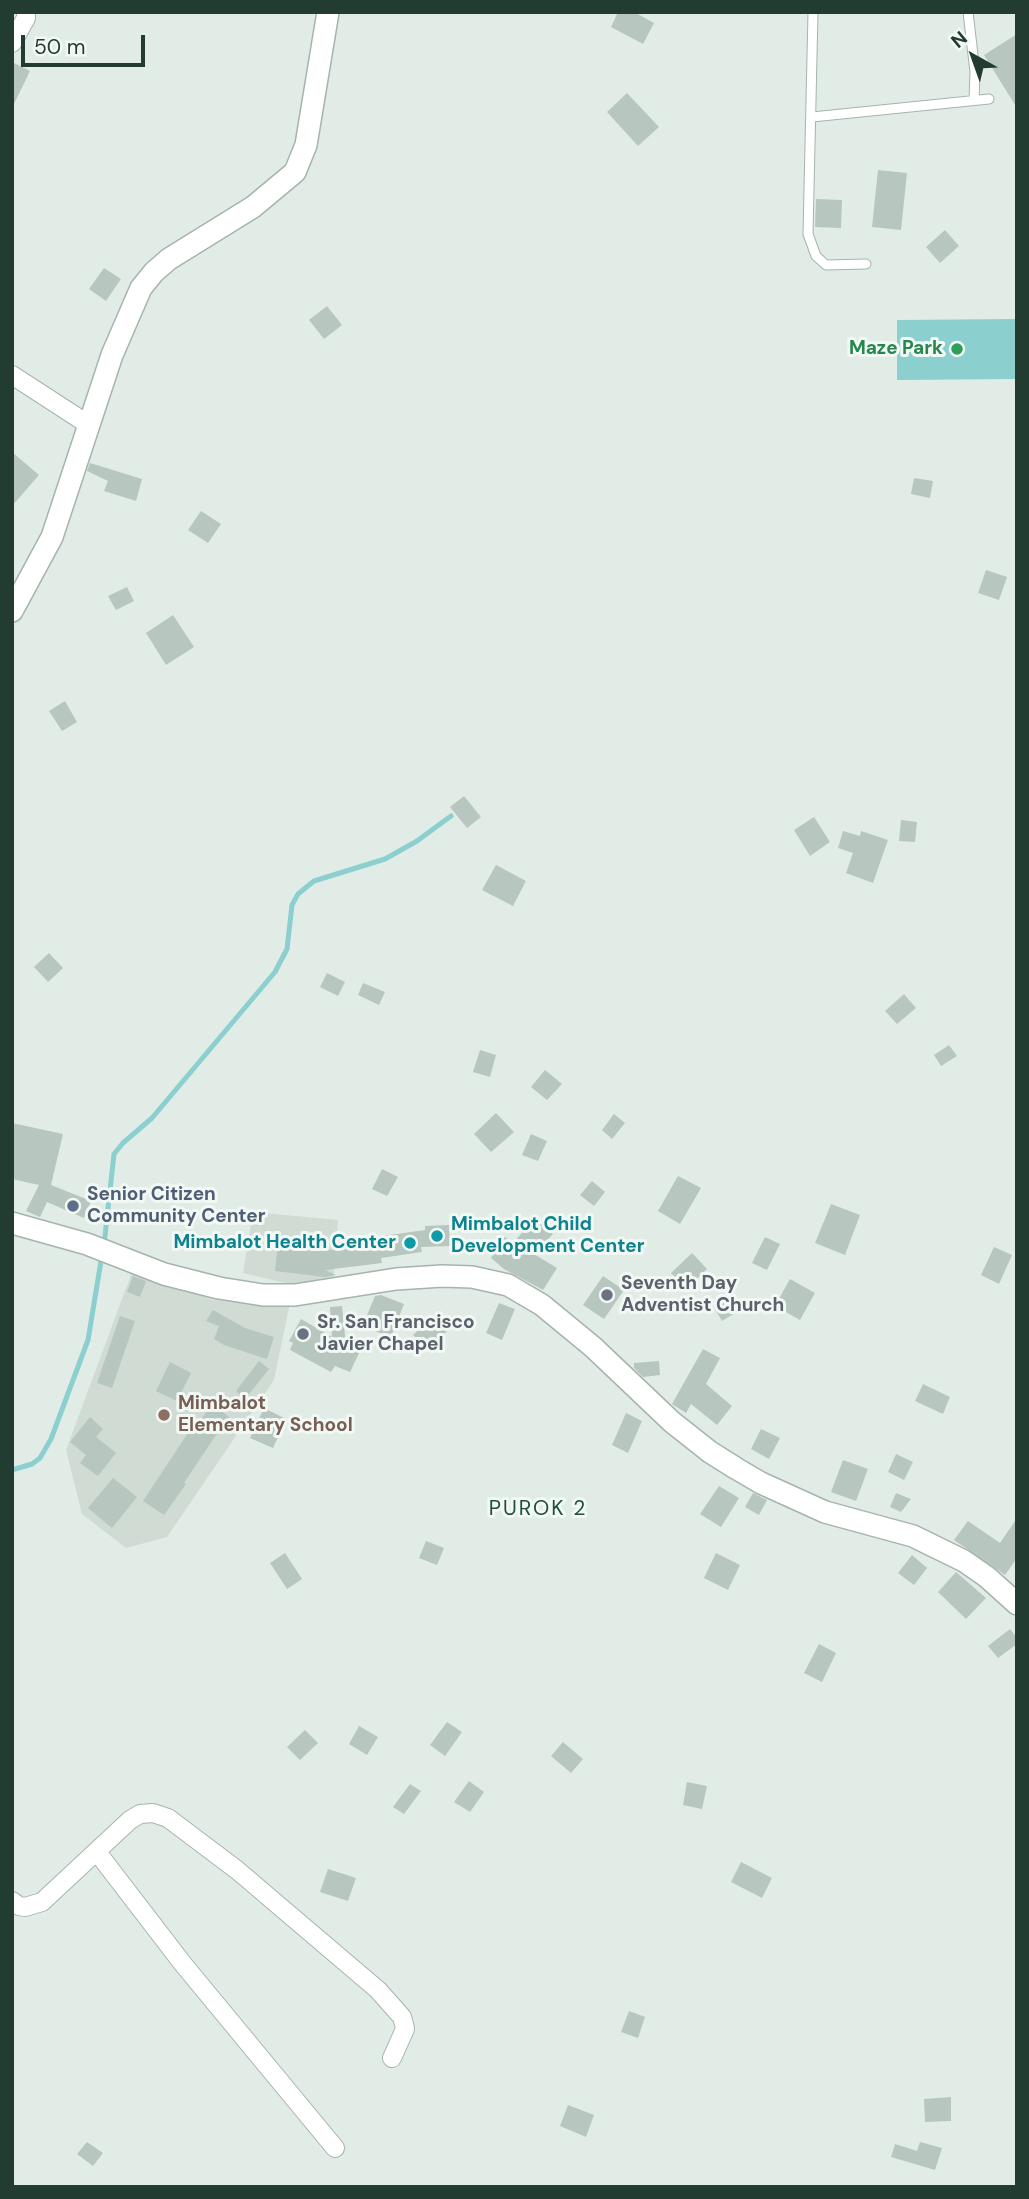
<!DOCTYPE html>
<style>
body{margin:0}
#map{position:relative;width:1029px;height:2199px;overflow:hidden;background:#e2ece6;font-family:"DM Sans",sans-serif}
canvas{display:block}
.frame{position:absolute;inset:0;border:14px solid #223c31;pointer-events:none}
.north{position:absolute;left:938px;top:21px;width:70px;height:70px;-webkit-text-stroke:5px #f2f8f4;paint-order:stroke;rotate:320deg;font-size:19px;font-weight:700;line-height:28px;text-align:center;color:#223c31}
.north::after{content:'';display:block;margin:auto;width:24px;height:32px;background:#223c31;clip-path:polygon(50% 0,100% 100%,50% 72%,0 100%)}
.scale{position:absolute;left:21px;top:35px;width:124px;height:32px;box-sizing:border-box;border:4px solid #223c31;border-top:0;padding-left:9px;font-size:21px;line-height:24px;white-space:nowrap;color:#223c31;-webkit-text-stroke:5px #f2f8f4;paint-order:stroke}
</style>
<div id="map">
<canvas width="1029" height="2199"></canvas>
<div class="frame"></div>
<div class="north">N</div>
<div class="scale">50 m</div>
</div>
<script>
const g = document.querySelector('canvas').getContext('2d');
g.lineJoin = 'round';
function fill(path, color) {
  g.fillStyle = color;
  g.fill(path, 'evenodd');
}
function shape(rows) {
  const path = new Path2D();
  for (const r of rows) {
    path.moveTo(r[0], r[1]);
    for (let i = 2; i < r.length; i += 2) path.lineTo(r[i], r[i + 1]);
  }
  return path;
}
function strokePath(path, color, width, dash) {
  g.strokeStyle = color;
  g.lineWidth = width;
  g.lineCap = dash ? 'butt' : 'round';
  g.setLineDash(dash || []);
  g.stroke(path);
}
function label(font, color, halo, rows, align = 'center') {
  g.font = font + ' "DM Sans",sans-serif';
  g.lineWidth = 6;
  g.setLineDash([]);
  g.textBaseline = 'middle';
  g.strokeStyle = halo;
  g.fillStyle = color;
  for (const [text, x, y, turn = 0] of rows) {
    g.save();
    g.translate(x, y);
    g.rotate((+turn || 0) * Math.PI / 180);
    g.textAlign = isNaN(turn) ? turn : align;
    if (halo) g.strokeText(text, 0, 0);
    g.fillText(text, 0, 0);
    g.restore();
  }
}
const built = shape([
 [253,1212,338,1220,333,1285,289,1284,243,1273],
 [132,1272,214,1300,290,1303,274,1380,167,1537,126,1548,82,1514,66,1450]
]);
const water = shape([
 [1017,319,1017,379,897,380,897,320]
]);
const stream = shape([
 [104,1245,114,1154,123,1143,152,1118,275,972,287,949,292,905,298,894,314,881,385,859,417,841,451,816],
 [12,1470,32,1464,40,1458,51,1439,88,1340,102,1255]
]);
const building = shape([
 [618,12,634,12,654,23,643,44,611,27],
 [1017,34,1017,108,984,55],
 [12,62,30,71,12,108],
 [627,93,659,127,638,146,607,112],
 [878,170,907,173,901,230,872,227],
 [816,199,842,200,841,228,815,227],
 [945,230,959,246,940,263,926,247],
 [104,268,121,279,106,301,89,289],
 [327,306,342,325,324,339,309,320],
 [12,452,39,475,12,506],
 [90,463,142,479,136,501,104,491,108,481,87,471],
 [914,478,933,481,930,498,911,494],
 [201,511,221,524,208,543,188,530],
 [986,570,1007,577,999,600,978,593],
 [127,587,134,601,116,610,108,596],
 [173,615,194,647,166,665,146,633],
 [65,701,77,722,62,731,49,711],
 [464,796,481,817,467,828,450,807],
 [814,817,830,842,810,856,794,830],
 [901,820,917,822,915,842,899,841],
 [843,831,860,836,861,831,888,840,873,883,846,873,853,853,838,848],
 [496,865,526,881,513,906,482,890],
 [49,953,63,968,48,982,34,967],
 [327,973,345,982,338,996,320,987],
 [363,983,385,992,379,1005,358,995],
 [904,994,916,1008,897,1024,885,1011],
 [949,1045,957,1056,941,1066,934,1055],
 [480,1050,496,1055,490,1077,473,1072],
 [545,1070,562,1084,547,1100,531,1087],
 [496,1113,514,1132,491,1152,474,1134],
 [614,1114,625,1123,612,1139,602,1130],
 [12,1123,63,1134,51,1185,91,1201,84,1218,47,1202,40,1217,26,1211,39,1185,12,1179],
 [531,1134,547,1141,538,1161,522,1155],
 [382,1169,398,1177,387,1196,372,1189],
 [678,1176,701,1188,680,1224,658,1211],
 [592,1181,605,1192,594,1206,580,1195],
 [831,1204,860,1215,845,1255,815,1243],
 [535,1218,553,1234,534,1254,557,1268,543,1290,504,1269,491,1258,505,1237,513,1243],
 [449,1225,450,1246,421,1247,422,1252,381,1258,382,1263,325,1270,336,1275,325,1277,275,1271,278,1243,340,1251,339,1242,425,1230,425,1226],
 [765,1237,780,1244,767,1270,752,1263],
 [994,1247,1012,1255,999,1284,981,1275],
 [692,1253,707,1269,686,1289,671,1273],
 [133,1276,146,1281,140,1297,127,1292],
 [603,1276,624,1290,604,1319,583,1305],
 [790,1279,815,1293,800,1320,775,1306],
 [381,1295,404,1304,391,1337,375,1331,377,1324,365,1320,375,1296],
 [732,1297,740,1310,722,1321,715,1309],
 [499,1303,515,1309,502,1340,486,1333],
 [342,1306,346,1346,348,1341,362,1347,350,1372,335,1366,331,1372,290,1350,293,1343,289,1341,301,1319,332,1337,330,1307],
 [213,1310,245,1328,274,1337,267,1359,224,1345,214,1339,219,1326,206,1321],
 [434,1315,448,1330,428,1350,413,1335],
 [120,1316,135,1321,112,1388,97,1383],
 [703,1349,720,1358,706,1384,732,1406,717,1425,691,1404,686,1413,672,1404],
 [259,1361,269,1369,245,1399,236,1391],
 [659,1361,660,1375,643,1377,634,1368,634,1363],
 [170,1362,191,1373,177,1401,156,1391],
 [923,1384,950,1397,943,1414,915,1401],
 [213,1404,230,1418,214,1438,184,1483,186,1484,164,1515,143,1501,192,1427,194,1428],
 [264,1408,286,1419,273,1448,250,1438],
 [626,1413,642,1421,628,1453,612,1445],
 [90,1417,103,1429,96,1437,116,1453,98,1476,80,1463,86,1455,70,1442],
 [761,1429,780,1438,769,1459,751,1449],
 [896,1454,913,1462,904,1480,888,1472],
 [843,1460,868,1469,856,1501,831,1492],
 [113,1478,137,1497,112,1528,88,1508],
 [719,1486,739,1498,721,1527,700,1514],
 [753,1493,767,1500,759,1515,745,1507],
 [896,1493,911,1499,901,1512,890,1507],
 [1017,1518,1017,1558,1005,1575,954,1540,968,1521,1000,1543],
 [426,1541,444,1548,437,1565,419,1558],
 [285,1553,302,1579,287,1589,270,1563],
 [716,1553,740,1565,728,1590,704,1578],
 [912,1555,927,1568,914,1585,898,1573],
 [956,1572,986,1598,966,1619,938,1592],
 [1010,1629,1017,1638,1017,1644,998,1658,988,1646],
 [819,1644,836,1653,822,1682,804,1673],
 [447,1722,462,1732,445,1756,430,1745],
 [359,1726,378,1737,367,1755,349,1744],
 [305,1730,318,1743,300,1760,287,1747],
 [563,1742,583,1759,571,1773,551,1756],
 [469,1781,484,1792,470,1812,454,1802],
 [687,1782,707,1786,702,1809,683,1805],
 [410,1784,421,1791,404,1814,393,1807],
 [741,1862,772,1878,762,1898,731,1882],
 [328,1869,356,1878,348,1901,320,1892],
 [629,2011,645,2017,638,2038,621,2032],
 [951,2097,951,2121,925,2122,924,2099],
 [568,2105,594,2115,586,2137,560,2126],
 [87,2142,103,2153,93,2166,77,2154],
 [920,2142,942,2148,935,2170,891,2157,895,2144,917,2151]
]);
const service = shape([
 [813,12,808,234,816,256,826,265,866,264],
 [968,12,975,72,974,100],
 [812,117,989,99]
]);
const minor = shape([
 [12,43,26,18,26,12],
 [12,375,89,425],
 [97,1852,183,1964,335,2148],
 [12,1901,19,1906,25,1907,42,1902,130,1820,140,1814,153,1813,168,1818,237,1870,378,1990,402,2017,404,2024,405,2029,392,2058]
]);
const tertiary = shape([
 [12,611,52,537,112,355,141,288,154,272,169,259,253,207,295,172,306,145,328,12],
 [12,1223,87,1244,164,1274,219,1288,263,1295,295,1295,396,1279,442,1276,472,1277,508,1285,542,1305,593,1347,672,1422,710,1452,737,1469,761,1483,825,1512,913,1536,964,1561,987,1577,1017,1604]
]);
const markers = [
 [957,349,7,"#2e9e5b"],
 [73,1206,7,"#5c6f8a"],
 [437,1236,7,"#0f9aa8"],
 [410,1243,7,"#0f9aa8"],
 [607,1295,7,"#6b7280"],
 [303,1334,7,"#6b7280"],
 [164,1415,7,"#8d6e63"]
];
const leisureNames = [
 ["Maze Park",943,349]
];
const serviceNames = [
 ["Senior Citizen",87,1195],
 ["Community Center",87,1217]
];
const cultureNames = [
 ["Mimbalot Child",451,1225],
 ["Development Center",451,1247],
 ["Mimbalot Health Center",396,1243,"right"]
];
const worshipNames = [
 ["Seventh Day",621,1284],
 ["Adventist Church",621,1306],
 ["Sr. San Francisco",317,1323],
 ["Javier Chapel",317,1345]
];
const educationNames = [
 ["Mimbalot",178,1404],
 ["Elementary School",178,1426]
];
const neighbourhoodNames = [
 ["PUROK 2",538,1509]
];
fill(built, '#d0dbd4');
fill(water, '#8bcfcf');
strokePath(stream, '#8bcfcf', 5);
fill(building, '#b7c6be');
strokePath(service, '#a5b4ac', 11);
strokePath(minor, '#a5b4ac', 20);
strokePath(tertiary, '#a5b4ac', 24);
strokePath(service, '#fff', 9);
strokePath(minor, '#fff', 18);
strokePath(tertiary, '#fff', 21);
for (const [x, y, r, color] of markers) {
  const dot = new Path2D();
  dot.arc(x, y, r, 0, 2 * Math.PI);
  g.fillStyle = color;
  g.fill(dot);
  strokePath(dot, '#f2f8f4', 2.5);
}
label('bold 19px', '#27864d', '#f2f8f4', leisureNames, 'right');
label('bold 19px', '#4e5e75', '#f2f8f4', serviceNames, 'left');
label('bold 19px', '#0d838f', '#f2f8f4', cultureNames, 'left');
label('bold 19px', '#5b616d', '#f2f8f4', worshipNames, 'left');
label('bold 19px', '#785e54', '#f2f8f4', educationNames, 'left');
g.letterSpacing = '2px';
label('21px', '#1f4e3b', '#f2f8f4', neighbourhoodNames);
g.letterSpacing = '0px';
</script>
